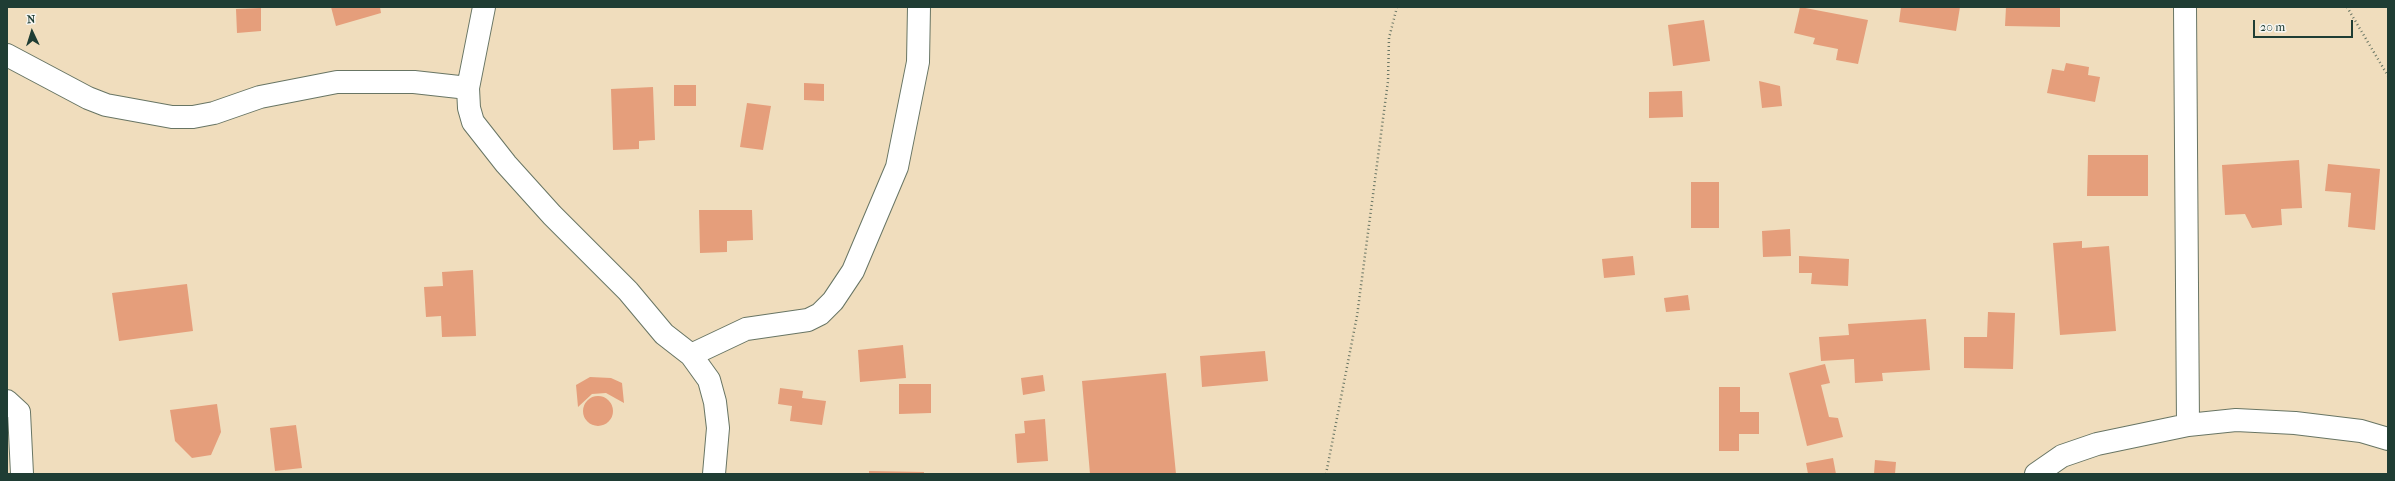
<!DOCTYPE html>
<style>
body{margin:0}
#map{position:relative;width:2395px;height:481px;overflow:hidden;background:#f0ddbd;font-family:"IM FELL French Canon",serif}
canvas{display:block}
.frame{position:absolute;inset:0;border:8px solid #1f3d34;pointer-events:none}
.north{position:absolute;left:12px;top:12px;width:40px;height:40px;-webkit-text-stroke:3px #f6f6f2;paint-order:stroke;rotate:356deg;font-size:11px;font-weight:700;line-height:16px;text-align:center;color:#1f3d34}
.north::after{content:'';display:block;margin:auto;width:14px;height:18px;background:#1f3d34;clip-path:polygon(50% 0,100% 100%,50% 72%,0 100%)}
.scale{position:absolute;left:2253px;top:20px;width:100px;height:18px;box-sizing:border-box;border:2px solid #1f3d34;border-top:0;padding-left:5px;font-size:12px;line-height:14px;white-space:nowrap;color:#1f3d34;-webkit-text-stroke:3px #f6f6f2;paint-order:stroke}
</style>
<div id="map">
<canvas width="2395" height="481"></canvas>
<div class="frame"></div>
<div class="north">N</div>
<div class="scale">20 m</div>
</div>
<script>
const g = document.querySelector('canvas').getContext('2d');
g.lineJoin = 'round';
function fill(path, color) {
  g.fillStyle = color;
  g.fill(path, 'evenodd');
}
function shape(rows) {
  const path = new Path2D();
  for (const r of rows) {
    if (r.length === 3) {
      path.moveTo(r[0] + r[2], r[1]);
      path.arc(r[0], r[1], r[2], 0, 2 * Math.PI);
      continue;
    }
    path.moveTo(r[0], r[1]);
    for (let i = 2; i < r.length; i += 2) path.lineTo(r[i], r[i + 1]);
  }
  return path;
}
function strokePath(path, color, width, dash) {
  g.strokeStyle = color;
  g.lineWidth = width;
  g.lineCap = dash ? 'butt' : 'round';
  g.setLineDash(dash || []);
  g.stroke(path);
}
const building = shape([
 [331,7,380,7,381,13,336,26],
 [1800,7,1868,20,1858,64,1836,60,1838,49,1813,44,1815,38,1794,33],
 [1901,7,1960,7,1956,31,1899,22],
 [2006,7,2060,7,2060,27,2005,26],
 [261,8,261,31,237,33,236,9],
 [1704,20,1710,61,1673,66,1668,25],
 [2066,63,2089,67,2088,75,2100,77,2095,102,2047,93,2052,69,2064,71],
 [1759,81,1780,86,1782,106,1762,108],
 [804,83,824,84,824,101,804,100],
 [674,85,696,85,696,106,674,106],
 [653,87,655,140,639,141,639,149,613,150,611,89],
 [1682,91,1683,117,1649,118,1649,92],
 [747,103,771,106,763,150,740,147],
 [2088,155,2148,155,2148,196,2087,196],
 [2299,160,2302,208,2281,209,2282,225,2252,228,2245,214,2225,215,2222,165],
 [2328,164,2380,169,2375,230,2348,227,2351,193,2325,191],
 [1691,182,1719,182,1719,228,1691,228],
 [699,210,752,210,753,240,727,241,727,252,700,253],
 [1790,229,1791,256,1763,257,1762,231],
 [2082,241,2082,248,2109,246,2116,331,2060,335,2053,243],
 [1633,256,1635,275,1604,278,1602,259],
 [1799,256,1849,259,1848,286,1811,284,1812,273,1799,273],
 [473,270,476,336,442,337,441,316,426,317,424,287,443,286,442,272],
 [187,284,193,331,119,341,112,293],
 [1688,295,1690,310,1666,312,1664,298],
 [1988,312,2015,313,2013,369,1964,368,1964,337,1987,337],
 [1926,319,1930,370,1882,373,1883,381,1855,383,1854,359,1821,361,1819,337,1849,335,1848,324],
 [903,345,906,378,860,382,858,350],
 [1265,351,1268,381,1202,387,1200,356],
 [1825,364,1830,383,1821,385,1829,417,1838,418,1843,437,1807,446,1789,373],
 [1166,373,1176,474,1090,474,1082,381],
 [1043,375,1045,391,1023,395,1021,378],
 [590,377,611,378,622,383,624,403,606,393,592,394,578,407,576,385],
 [899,384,931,384,931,413,899,414],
 [1719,387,1740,387,1740,412,1759,412,1759,434,1739,434,1739,451,1719,451],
 [780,388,803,391,802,398,826,401,822,425,790,421,792,406,778,404],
 [598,411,15],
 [217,404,221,432,211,455,192,458,175,441,170,410],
 [1045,419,1048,461,1017,463,1015,434,1025,433,1024,421],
 [296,425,302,468,275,471,270,428],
 [1833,458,1836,474,1808,474,1806,463],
 [1875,460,1896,462,1895,474,1874,474],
 [869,471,924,472,924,474,869,474]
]);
const path = shape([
 [2347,7,2388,76],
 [1326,474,1357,316,1388,81,1389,38,1397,7]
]);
const minor = shape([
 [484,7,468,88,469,108,473,122,506,164,552,215,628,291,664,334,691,355,709,380,715,402,718,428,714,474],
 [2185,7,2188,425],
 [7,55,88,98,106,105,172,117,193,117,214,113,260,97,337,82,414,82,468,88],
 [691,355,746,329,808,320,820,314,833,301,853,271,897,167,918,62,919,7],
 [7,401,19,412,22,474],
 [2036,474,2062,456,2097,444,2188,425,2236,420,2295,423,2361,431,2388,439]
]);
fill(building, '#e59e7b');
strokePath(minor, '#687564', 24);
strokePath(path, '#687564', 2.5, [1, 3]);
strokePath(minor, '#fff', 22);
</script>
